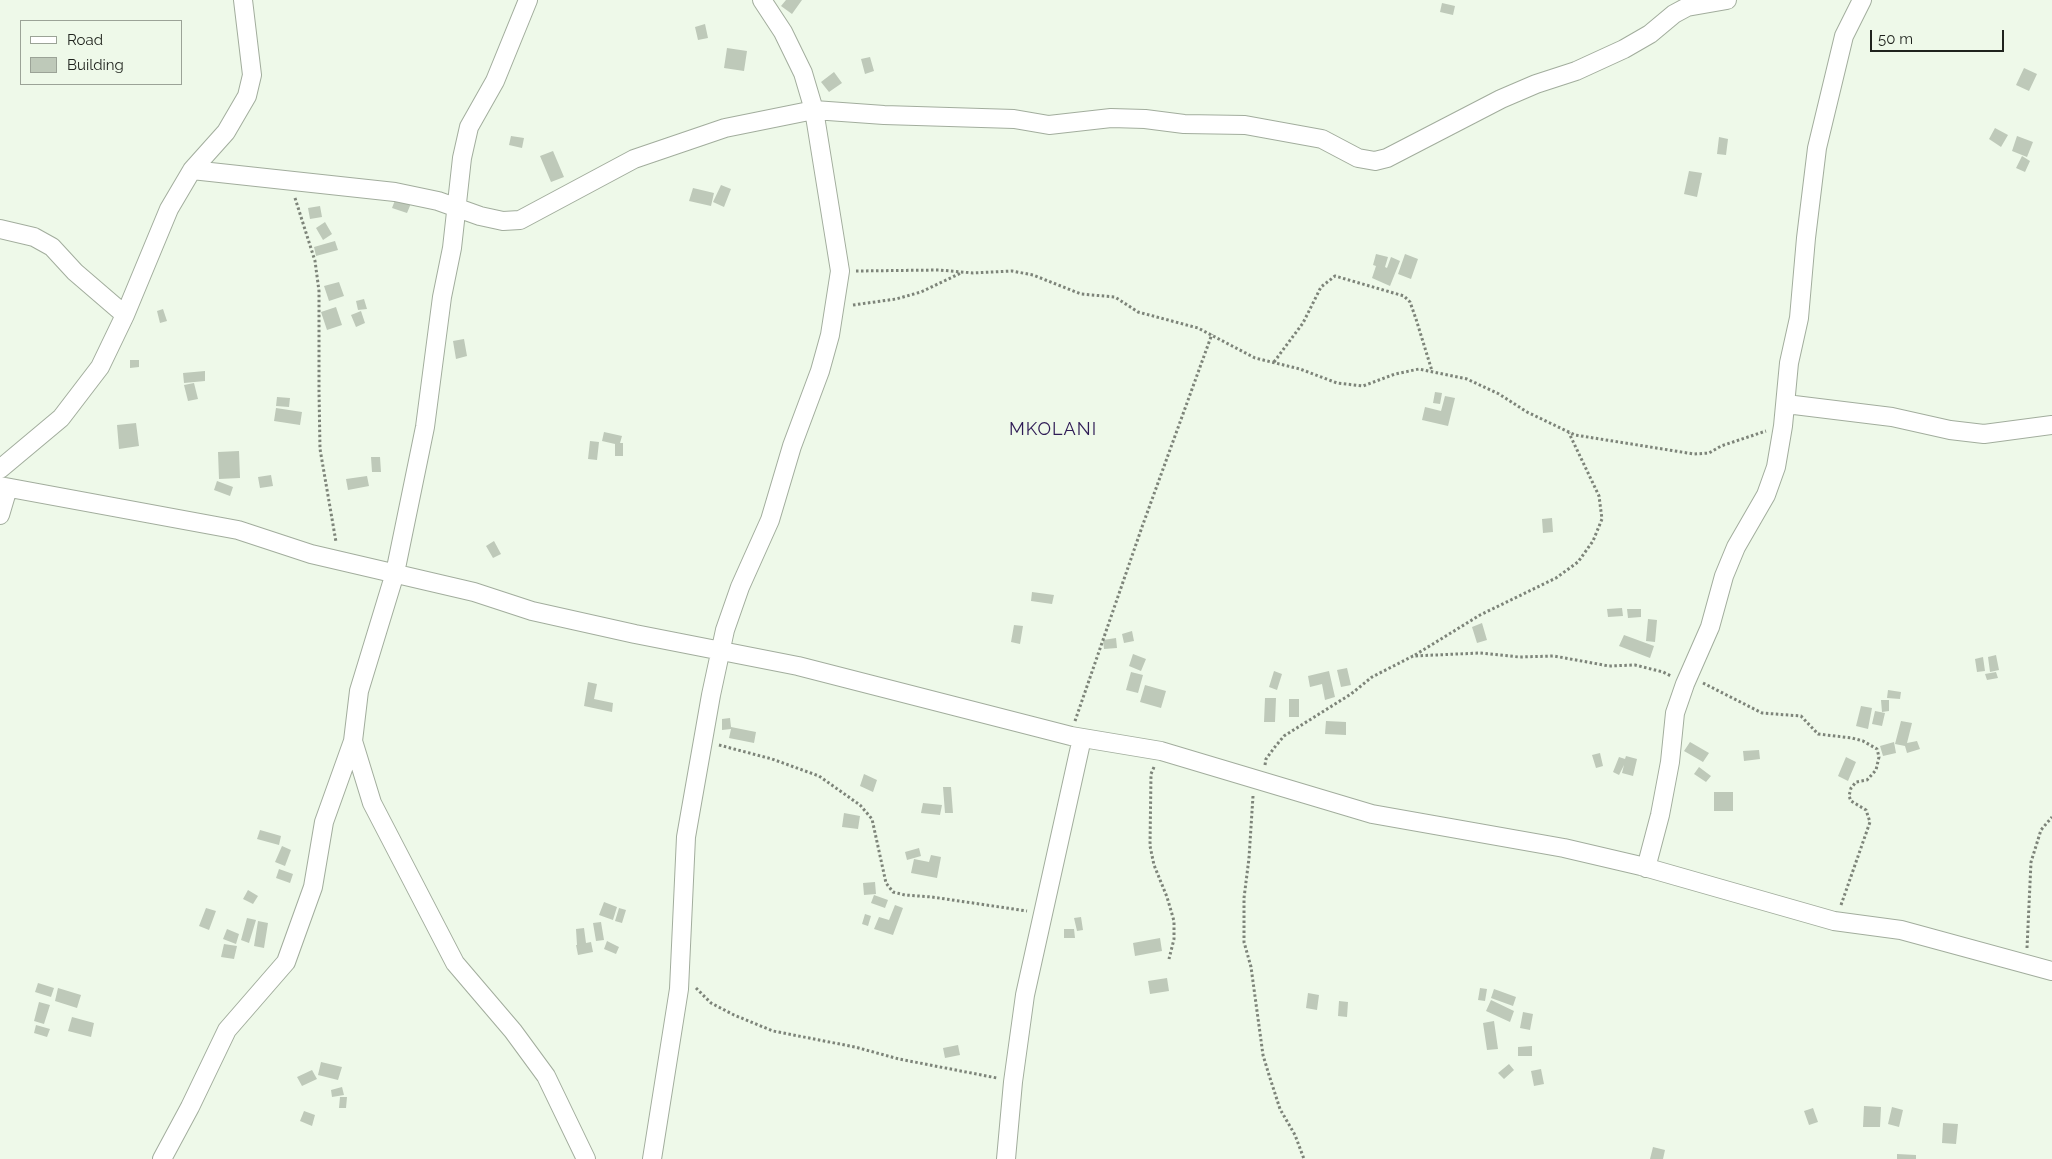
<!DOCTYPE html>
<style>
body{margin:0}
#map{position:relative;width:2052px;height:1159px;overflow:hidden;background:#eef9e9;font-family:Raleway,sans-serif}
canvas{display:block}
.legend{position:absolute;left:20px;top:20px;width:162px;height:65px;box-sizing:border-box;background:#eef9e9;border:1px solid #9ba397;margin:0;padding:6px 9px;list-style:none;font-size:15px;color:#1f231d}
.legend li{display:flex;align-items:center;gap:10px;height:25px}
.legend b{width:25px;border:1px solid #9ba397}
.scale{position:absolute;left:1870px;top:30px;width:134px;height:22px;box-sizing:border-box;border:2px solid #1f231d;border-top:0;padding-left:6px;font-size:15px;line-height:18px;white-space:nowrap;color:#1f231d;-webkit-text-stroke:4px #eef9e9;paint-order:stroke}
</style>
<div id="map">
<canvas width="2052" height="1159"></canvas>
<ul class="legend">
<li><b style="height:6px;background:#fff"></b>Road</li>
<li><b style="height:14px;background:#bec9b9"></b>Building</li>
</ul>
<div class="scale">50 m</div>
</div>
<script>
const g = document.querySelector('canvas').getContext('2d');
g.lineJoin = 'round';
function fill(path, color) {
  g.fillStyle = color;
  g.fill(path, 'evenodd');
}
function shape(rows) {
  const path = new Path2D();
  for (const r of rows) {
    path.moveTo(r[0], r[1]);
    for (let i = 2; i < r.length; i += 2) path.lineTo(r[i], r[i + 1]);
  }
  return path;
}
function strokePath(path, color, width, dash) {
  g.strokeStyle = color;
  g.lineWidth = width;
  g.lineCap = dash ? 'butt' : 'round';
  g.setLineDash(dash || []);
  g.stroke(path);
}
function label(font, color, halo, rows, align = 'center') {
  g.font = font + ' Raleway,sans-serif';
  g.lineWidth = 5;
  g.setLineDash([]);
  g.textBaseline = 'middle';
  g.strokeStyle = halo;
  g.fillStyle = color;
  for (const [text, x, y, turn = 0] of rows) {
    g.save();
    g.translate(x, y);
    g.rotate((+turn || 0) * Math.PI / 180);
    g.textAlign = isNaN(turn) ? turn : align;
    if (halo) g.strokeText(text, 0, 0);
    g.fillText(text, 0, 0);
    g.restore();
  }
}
const building = shape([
 [786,0,802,0,792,14,781,6],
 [1442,3,1455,6,1453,15,1440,12],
 [705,24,708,38,698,40,695,27],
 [727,48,747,51,744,71,724,68],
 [870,57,874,71,865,74,861,59],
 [2024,68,2037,74,2029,91,2016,85],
 [834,72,842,83,829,92,821,82],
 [1995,128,2008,135,2001,147,1989,139],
 [511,136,524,138,522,148,509,145],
 [2017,136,2033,142,2027,157,2012,151],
 [1719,137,1728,139,1726,155,1717,154],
 [553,151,564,177,551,182,540,156],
 [2022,156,2030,161,2025,172,2016,168],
 [1689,171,1702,173,1697,197,1684,194],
 [721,185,731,189,724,207,713,202],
 [693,188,714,193,711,206,689,201],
 [397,195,412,201,407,213,392,208],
 [320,206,322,217,310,219,308,208],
 [325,222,332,234,323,240,316,228],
 [335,241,338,250,316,256,314,247],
 [1376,254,1388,257,1385,267,1387,268,1391,257,1400,261,1390,286,1372,278,1376,266,1373,265],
 [1405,254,1418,259,1411,279,1398,274],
 [339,282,344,296,329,301,324,286],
 [364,299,367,309,358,310,356,301],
 [336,307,342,325,327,330,321,312],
 [163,309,167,321,160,323,157,311],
 [361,311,365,323,356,327,351,315],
 [464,339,467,356,456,359,453,341],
 [130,360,139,360,139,367,130,368],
 [205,371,205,381,184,383,183,373],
 [194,383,198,399,188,401,184,385],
 [1435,392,1442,393,1440,404,1433,403],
 [1445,396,1455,398,1448,426,1422,420,1425,407,1441,411],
 [277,397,290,398,289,407,276,406],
 [276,408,302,412,300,425,274,421],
 [136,423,139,446,119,449,117,425],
 [604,432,622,436,620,443,623,443,623,456,615,456,615,444,602,441],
 [590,441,599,442,597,460,588,459],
 [239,451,240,478,219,479,218,452],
 [371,457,380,457,381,472,372,472],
 [271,475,273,486,260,488,258,477],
 [367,476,369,486,348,490,346,479],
 [217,481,233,487,230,496,214,490],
 [1552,518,1553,532,1543,533,1542,519],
 [494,541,501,554,493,558,486,546],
 [1032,592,1054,595,1052,604,1031,601],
 [1622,608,1623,616,1608,617,1607,609],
 [1627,609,1641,609,1641,617,1628,618],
 [1648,619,1657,620,1655,642,1646,641],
 [1482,623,1487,640,1477,643,1472,627],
 [1014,625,1023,626,1020,644,1011,642],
 [1132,631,1134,641,1124,643,1122,634],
 [1624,635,1654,646,1650,658,1619,646],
 [1116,638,1117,648,1104,649,1103,640],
 [1133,654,1146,659,1141,671,1129,666],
 [1996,655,1999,670,1990,672,1988,657],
 [1983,657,1985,671,1977,672,1975,659],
 [1347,668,1351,685,1341,687,1337,670],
 [1274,671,1282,674,1277,690,1269,687],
 [1329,671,1335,697,1325,700,1322,684,1310,687,1308,676],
 [1131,672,1143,675,1138,693,1126,690],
 [1996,672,1998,678,1987,680,1985,674],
 [588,682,597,684,594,699,613,703,612,712,584,706],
 [1145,685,1166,691,1161,708,1140,702],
 [1888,690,1901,692,1900,699,1887,698],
 [1265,698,1276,698,1275,722,1264,722],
 [1289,699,1299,699,1299,717,1289,717],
 [1881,700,1889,700,1889,711,1882,712],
 [1861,706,1872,708,1868,729,1856,726],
 [1875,711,1885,713,1882,726,1872,724],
 [730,718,731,727,756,732,754,743,729,738,731,729,722,730,722,719],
 [1326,721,1346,722,1346,735,1325,734],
 [1901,721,1912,723,1907,743,1917,741,1920,749,1907,753,1905,746,1895,744],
 [1690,742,1709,753,1703,762,1684,751],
 [1894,742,1896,753,1883,756,1880,746],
 [1759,750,1760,759,1744,761,1743,751],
 [1600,753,1603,766,1596,768,1592,755],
 [1626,756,1637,759,1633,776,1622,773,1624,765,1619,775,1613,772,1619,757,1625,759],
 [1846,757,1856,762,1848,781,1838,776],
 [1699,767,1711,776,1706,782,1694,774],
 [864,774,877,780,873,792,860,786],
 [943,787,951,787,953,813,945,813],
 [1714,792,1733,792,1733,811,1714,811],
 [923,803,942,805,940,815,921,813],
 [844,813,860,816,858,829,842,827],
 [260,830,281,836,279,845,257,839],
 [282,846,291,850,285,866,275,862],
 [919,848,921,856,907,860,905,852],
 [931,855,941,857,937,878,911,873,914,859,929,862],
 [279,869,293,874,290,883,276,878],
 [875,882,876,894,864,895,863,883],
 [248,890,258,896,253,904,243,899],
 [874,895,888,900,885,908,871,903],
 [604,902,617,907,613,920,599,915],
 [895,905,903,908,893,935,874,929,879,917,889,920],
 [206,908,216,911,209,930,199,926],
 [619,908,626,910,622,923,615,921],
 [865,914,871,916,868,926,862,924],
 [1081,917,1083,930,1077,931,1074,918],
 [247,918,256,920,249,943,241,940],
 [258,921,268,923,264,948,254,946],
 [601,922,604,940,596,941,593,923],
 [584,928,586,943,591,942,593,952,578,955,576,945,577,945,576,929],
 [227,929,239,934,236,944,223,939],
 [1064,929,1074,929,1075,938,1064,938],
 [1160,938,1162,951,1135,956,1133,943],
 [607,941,619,947,616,954,604,949],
 [224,944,237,946,234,959,221,957],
 [1167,978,1169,991,1150,994,1148,981],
 [38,983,54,988,51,997,35,992],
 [58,988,81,995,77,1008,55,1001],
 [1480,988,1487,989,1485,1001,1478,1000],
 [1494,989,1516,997,1513,1006,1491,998],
 [1308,993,1319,995,1317,1010,1306,1008],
 [1491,1000,1514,1011,1510,1022,1486,1011],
 [1339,1001,1348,1002,1347,1017,1338,1016],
 [39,1002,50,1005,44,1024,34,1021],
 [1523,1012,1533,1014,1530,1030,1520,1028],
 [72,1017,94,1023,91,1037,68,1031],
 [1494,1021,1498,1049,1487,1050,1483,1023],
 [36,1025,50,1029,47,1037,34,1033],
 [958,1045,960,1055,945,1058,943,1048],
 [1532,1046,1532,1056,1518,1056,1518,1047],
 [321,1062,342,1067,338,1080,318,1075],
 [1509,1064,1514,1070,1504,1079,1498,1073],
 [1541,1069,1544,1084,1534,1086,1531,1071],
 [312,1070,317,1079,302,1086,297,1077],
 [342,1087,344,1095,332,1097,331,1090],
 [340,1097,347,1097,346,1108,339,1108],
 [1864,1106,1881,1107,1880,1127,1863,1127],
 [1892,1107,1903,1110,1899,1127,1888,1124],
 [1813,1108,1818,1122,1809,1125,1804,1111],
 [304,1111,315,1115,312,1126,300,1121],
 [1943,1123,1958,1124,1956,1144,1942,1143],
 [1653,1147,1665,1150,1663,1159,1650,1159],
 [1897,1154,1916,1155,1916,1159,1897,1159]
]);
const path = shape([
 [295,198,315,261,319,291,319,391,320,449,336,542],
 [856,271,939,270,973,273,1012,271,1033,275,1081,294,1115,297,1138,312,1198,328,1255,358,1300,369,1337,383,1363,386,1395,374,1419,369,1467,379,1499,394,1527,412,1575,435,1694,454,1709,453,1721,446,1766,431],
 [853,305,896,299,921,292,961,273],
 [1274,362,1303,323,1321,287,1335,276,1404,296,1410,302,1416,319,1432,371],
 [1415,655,1480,615,1556,578,1578,562,1593,541,1602,519,1599,496,1569,433],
 [1703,683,1762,713,1801,716,1818,734,1852,738,1863,741,1877,749,1879,757,1876,770,1867,780,1856,782,1851,788,1849,796,1851,801,1866,810,1870,822,1841,905],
 [1075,721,1142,527,1212,334],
 [719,745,772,759,819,776,860,805,872,819,886,883,893,892,905,895,932,897,1027,911],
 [1265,765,1266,759,1274,748,1284,736,1351,694,1372,677,1413,656,1480,653,1519,657,1554,656,1609,666,1635,665,1663,672,1671,676],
 [1154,767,1151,774,1150,846,1154,865,1167,897,1174,921,1174,939,1169,959],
 [1253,796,1249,858,1244,898,1244,942,1251,967,1263,1055,1269,1075,1280,1109,1295,1135,1304,1159],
 [2027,948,2031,862,2041,830,2052,817],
 [696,988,711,1003,734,1015,773,1031,855,1047,899,1059,997,1078]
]);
const street = shape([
 [528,0,495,81,469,127,462,158,452,248,442,297,425,427,395,573,359,691,353,741,372,803,455,963,513,1031,546,1076,586,1159],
 [192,170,395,192,438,201,480,216,503,221,520,220,634,159,725,128,814,110,884,115,1014,119,1049,125,1111,118,1145,119,1184,124,1245,125,1322,139,1358,158,1375,161,1387,158,1501,99,1536,84,1576,71,1624,49,1650,34,1674,14,1687,7,1727,0],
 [0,229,34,237,52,247,75,272,125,315],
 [1786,404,1892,417,1950,430,1984,434,2052,425],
 [0,469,61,418,100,367,125,315,169,209,192,170,226,132,247,96,252,75,243,0],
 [0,486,238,530,311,554,474,592,532,611,635,634,798,666,1071,736,1161,751,1372,814,1564,848,1641,866,1834,921,1901,930,2052,971],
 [0,515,8,488],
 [1646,868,1660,815,1670,762,1675,713,1685,684,1710,627,1724,576,1736,547,1766,495,1776,467,1783,426,1789,363,1799,318,1806,238,1817,148,1844,36,1862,0],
 [162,1159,190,1107,227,1030,286,962,313,887,324,822,353,741],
 [652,1159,679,989,686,837,711,695,725,630,740,587,770,520,792,446,820,371,830,335,840,271,814,110,803,73,783,32,762,0],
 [1006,1159,1013,1082,1025,995,1082,738]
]);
const quarterNames = [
 ["MKOLANI",1053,430]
];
fill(building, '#bec9b9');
strokePath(street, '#a2ad9d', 20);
strokePath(path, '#7d8479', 3, [2.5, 2.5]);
strokePath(street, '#fff', 18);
g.letterSpacing = '1px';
label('18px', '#2e1b55', '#eef9e9', quarterNames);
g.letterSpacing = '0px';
</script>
